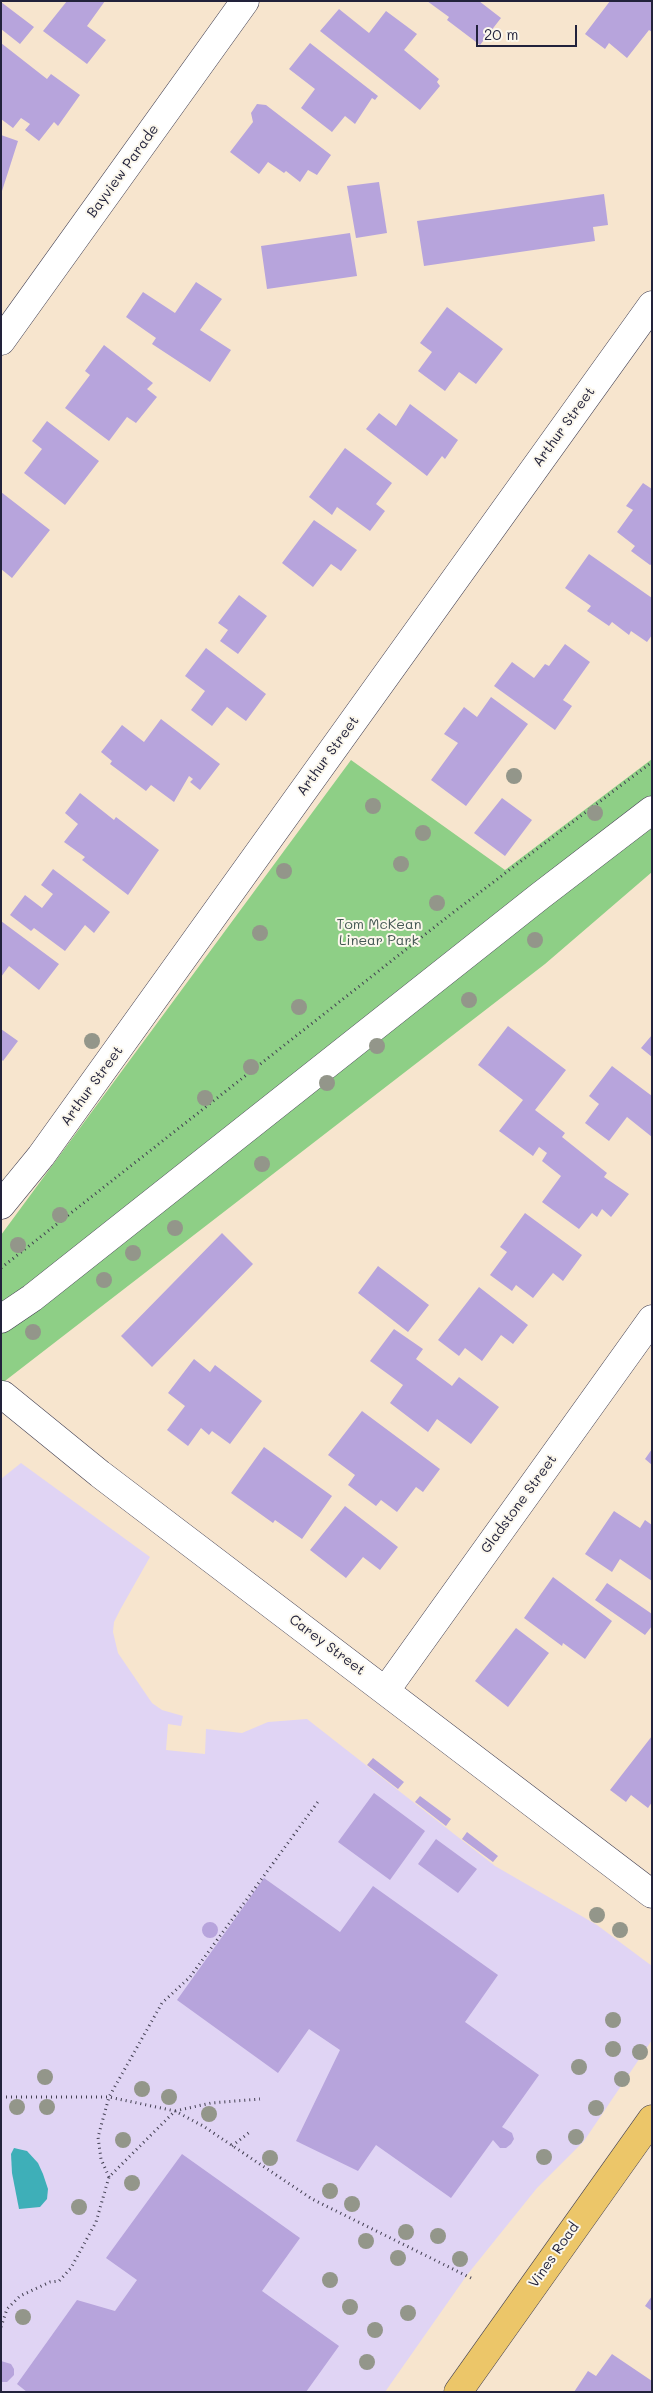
<!DOCTYPE html>
<style>
body{margin:0}
#map{position:relative;width:653px;height:2393px;overflow:hidden;background:#f7e5ce;font-family:Mali,sans-serif}
canvas{display:block}
.frame{position:absolute;inset:0;border:2px solid #22223b;pointer-events:none}
.scale{position:absolute;left:476px;top:25px;width:101px;height:22px;box-sizing:border-box;border:2px solid #22223b;border-top:0;padding-left:6px;font-size:15px;line-height:18px;white-space:nowrap;color:#22223b;-webkit-text-stroke:4px #fbf7ec;paint-order:stroke}
</style>
<div id="map">
<canvas width="653" height="2393"></canvas>
<div class="frame"></div>
<div class="scale">20 m</div>
</div>
<script>
const g = document.querySelector('canvas').getContext('2d');
g.lineJoin = 'round';
function fill(path, color) {
  g.fillStyle = color;
  g.fill(path, 'evenodd');
}
function shape(rows) {
  const path = new Path2D();
  for (const r of rows) {
    if (r.length === 3) {
      path.moveTo(r[0] + r[2], r[1]);
      path.arc(r[0], r[1], r[2], 0, 2 * Math.PI);
      continue;
    }
    path.moveTo(r[0], r[1]);
    for (let i = 2; i < r.length; i += 2) path.lineTo(r[i], r[i + 1]);
  }
  return path;
}
function strokePath(path, color, width, dash) {
  g.strokeStyle = color;
  g.lineWidth = width;
  g.lineCap = dash ? 'butt' : 'round';
  g.setLineDash(dash || []);
  g.stroke(path);
}
function label(font, color, halo, rows, align = 'center') {
  g.font = font + ' Mali,sans-serif';
  g.lineWidth = 4;
  g.setLineDash([]);
  g.textBaseline = 'middle';
  g.strokeStyle = halo;
  g.fillStyle = color;
  for (const [text, x, y, turn = 0] of rows) {
    g.save();
    g.translate(x, y);
    g.rotate((+turn || 0) * Math.PI / 180);
    g.textAlign = isNaN(turn) ? turn : align;
    if (halo) g.strokeText(text, 0, 0);
    g.fillText(text, 0, 0);
    g.restore();
  }
}
const built = shape([
 [21,1463,150,1557,120,1610,114,1622,113,1632,118,1653,152,1703,162,1710,183,1716,181,1726,168,1724,166,1750,205,1754,206,1729,242,1733,268,1722,307,1719,495,1866,597,1925,652,1966,652,2040,584,2141,537,2188,467,2275,385,2392,1,2392,1,1479]
]);
const green = shape([
 [652,759,652,872,545,964,1,1384,1,1235,351,760,505,870]
]);
const water = shape([
 [14,2148,27,2151,38,2163,43,2174,48,2189,47,2199,40,2207,19,2209,12,2173,11,2154]
]);
const building = shape([
 [67,1,105,1,87,26,106,40,87,64,43,31],
 [427,1,479,1,501,18,480,45,447,20,449,17],
 [610,1,652,1,652,32,649,30,627,58,609,43,605,49,585,34],
 [1,2,34,27,20,44,1,29],
 [339,9,369,33,386,11,417,34,404,50,439,79,437,82,440,86,420,110,320,31],
 [1,43,47,79,51,74,80,95,58,126,54,122,39,141,25,130,30,124,21,118,13,128,1,119],
 [310,43,378,96,375,100,372,98,355,124,345,116,332,132,301,108,315,89,289,69],
 [257,104,266,105,331,155,317,175,308,170,300,182,286,171,284,173,268,162,259,174,230,152,253,122,251,113],
 [1,135,18,141,2,191,1,191],
 [379,182,387,233,356,238,347,186],
 [604,194,608,225,593,227,595,241,424,266,417,221],
 [350,233,357,276,267,289,261,246],
 [196,282,222,299,200,330,231,350,210,382,152,344,156,338,126,317,143,292,175,313],
 [447,307,503,349,476,384,459,372,445,391,418,371,432,352,420,343],
 [104,345,153,383,147,389,157,397,136,423,127,417,109,441,65,408,90,375,85,371],
 [410,404,458,440,445,459,442,456,427,476,366,429,379,413,396,426],
 [47,421,99,461,65,505,24,473,42,449,32,441],
 [345,448,392,483,376,504,385,511,370,531,337,507,332,515,309,497],
 [643,483,652,489,652,564,650,565,631,551,635,546,617,532,633,510,626,506],
 [1,492,50,530,12,578,1,569],
 [314,520,357,550,341,571,331,564,313,587,282,563],
 [589,554,652,598,652,635,647,642,631,631,629,635,612,622,609,626,587,611,591,606,565,588],
 [239,595,267,616,238,654,220,641,228,630,218,623],
 [565,644,590,662,563,700,572,706,555,730,494,686,512,662,534,678,545,664,549,666],
 [206,648,266,694,246,721,227,707,212,726,191,710,205,691,185,676],
 [491,697,528,724,466,806,431,780,458,743,444,734,464,707,477,717],
 [161,719,220,764,200,790,190,782,193,779,189,776,174,802,151,785,146,791,110,764,112,761,101,752,122,725,144,742],
 [80,793,114,820,116,817,159,850,128,895,82,860,85,857,64,842,78,824,65,813],
 [502,798,532,820,505,856,474,833],
 [53,869,110,912,94,933,85,925,65,951,34,928,31,931,10,915,25,895,42,908,53,894,41,885],
 [1,921,59,964,39,990,9,966,1,977],
 [508,1026,566,1070,535,1110,565,1133,562,1137,607,1173,604,1177,629,1194,611,1217,602,1209,597,1217,592,1213,579,1229,542,1202,561,1176,542,1161,547,1153,539,1147,533,1156,499,1131,523,1100,478,1065],
 [1,1029,18,1041,3,1061,1,1059],
 [652,1035,652,1057,641,1048],
 [612,1066,652,1096,652,1137,627,1117,609,1141,585,1123,599,1104,589,1096],
 [525,1213,582,1255,563,1281,553,1273,533,1298,516,1285,512,1291,490,1275,507,1252,500,1247],
 [222,1233,253,1264,152,1367,121,1336],
 [378,1266,429,1305,408,1332,358,1293],
 [479,1287,528,1325,513,1344,501,1335,482,1361,465,1348,459,1356,438,1340],
 [394,1329,423,1349,416,1359,452,1386,459,1377,499,1407,471,1444,437,1419,428,1432,390,1403,403,1385,370,1361],
 [194,1359,210,1372,215,1365,262,1401,230,1444,212,1431,209,1435,201,1428,188,1446,167,1430,185,1406,168,1393],
 [362,1411,440,1469,423,1492,416,1487,397,1512,381,1500,376,1506,348,1485,355,1475,328,1455],
 [264,1447,332,1496,302,1539,275,1520,273,1523,231,1493],
 [652,1449,652,1465,645,1459],
 [345,1506,398,1547,380,1570,363,1557,346,1578,310,1550],
 [614,1511,640,1528,645,1520,652,1525,652,1581,620,1559,612,1572,585,1554],
 [553,1577,612,1621,585,1659,563,1643,562,1646,524,1618],
 [607,1583,652,1614,652,1626,645,1635,595,1600],
 [516,1628,549,1653,508,1707,475,1681],
 [652,1736,652,1802,648,1808,631,1795,626,1802,610,1790],
 [373,1758,404,1782,398,1789,367,1765],
 [374,1793,425,1831,390,1880,338,1842],
 [420,1796,451,1819,446,1826,415,1802],
 [467,1832,498,1856,493,1862,462,1839],
 [436,1839,477,1869,458,1893,418,1864],
 [264,1878,340,1932,373,1886,498,1975,465,2022,539,2075,502,2127,512,2133,514,2139,511,2144,506,2148,500,2148,493,2140,451,2198,376,2145,358,2171,296,2141,340,2050,309,2029,278,2073,177,2000],
 [210,1930,8],
 [182,2154,300,2238,262,2291,339,2346,306,2392,27,2392,17,2384,77,2300,115,2311,137,2280,106,2258],
 [652,2296,652,2311,645,2306],
 [612,2354,652,2381,652,2392,574,2392,588,2371,596,2376],
 [1,2361,11,2364,14,2369,14,2375,7,2382,1,2382]
]);
const path = shape([
 [1,1268,446,918,652,762],
 [1,2097,109,2097,175,2111,203,2126,312,2199,473,2279],
 [232,2146,251,2131],
 [109,2177,101,2159,98,2137,109,2097,162,2003,190,1977,320,1799],
 [1,2327,7,2309,20,2296,50,2282,59,2281,71,2268,96,2222,109,2177,175,2111,211,2103,260,2099]
]);
const minor = shape([
 [1,341,245,1],
 [1,1205,41,1156,652,305],
 [1,1319,32,1298,540,896,652,810],
 [3,1395,100,1474,652,1894],
 [386,1690,652,1319]
]);
const major = shape([
 [458,2392,652,2119]
]);
const trees = [
 [514,776],
 [373,806],
 [595,813],
 [423,833],
 [401,864],
 [284,871],
 [437,903],
 [260,933],
 [535,940],
 [469,1000],
 [299,1007],
 [92,1041],
 [377,1046],
 [251,1067],
 [327,1083],
 [205,1098],
 [262,1164],
 [60,1215],
 [175,1228],
 [18,1245],
 [133,1253],
 [104,1280],
 [33,1332],
 [597,1915],
 [620,1930],
 [613,2020],
 [613,2049],
 [640,2052],
 [579,2067],
 [45,2077],
 [622,2079],
 [142,2089],
 [169,2097],
 [17,2107],
 [47,2107],
 [596,2108],
 [209,2114],
 [576,2137],
 [123,2140],
 [544,2157],
 [270,2158],
 [132,2183],
 [330,2191],
 [352,2204],
 [79,2207],
 [406,2232],
 [438,2236],
 [366,2241],
 [398,2258],
 [460,2259],
 [330,2280],
 [350,2307],
 [408,2313],
 [23,2317],
 [375,2330],
 [367,2362]
];
const streetNames = [
 ["Bayview Parade",123,171,-54],
 ["Arthur Street",564,427,-54],
 ["Arthur Street",328,756,-54],
 ["Arthur Street",92,1086,-54],
 ["Gladstone Street",519,1504,-54],
 ["Carey Street",327,1645,37],
 ["Vines Road",554,2255,-55]
];
const parkNames = [
 ["Tom McKean",379,925],
 ["Linear Park",379,941]
];
fill(built, '#e0d4f4');
fill(green, '#8ecf86');
fill(water, '#3eafb8');
fill(building, '#b7a4dc');
strokePath(minor, '#423f51', 29);
strokePath(major, '#423f51', 29);
strokePath(path, '#423f51', 3, [1, 4]);
strokePath(minor, '#fff', 28);
strokePath(major, '#ecc669', 28);
g.fillStyle = '#93968a';
for (const [x, y] of trees) {
  g.beginPath();
  g.arc(x, y, 8, 0, 2 * Math.PI);
  g.fill();
}
label('14px', '#22223b', '#fbf7ec', streetNames);
label('14px', '#425652', '#fbf7ec', parkNames);
</script>
